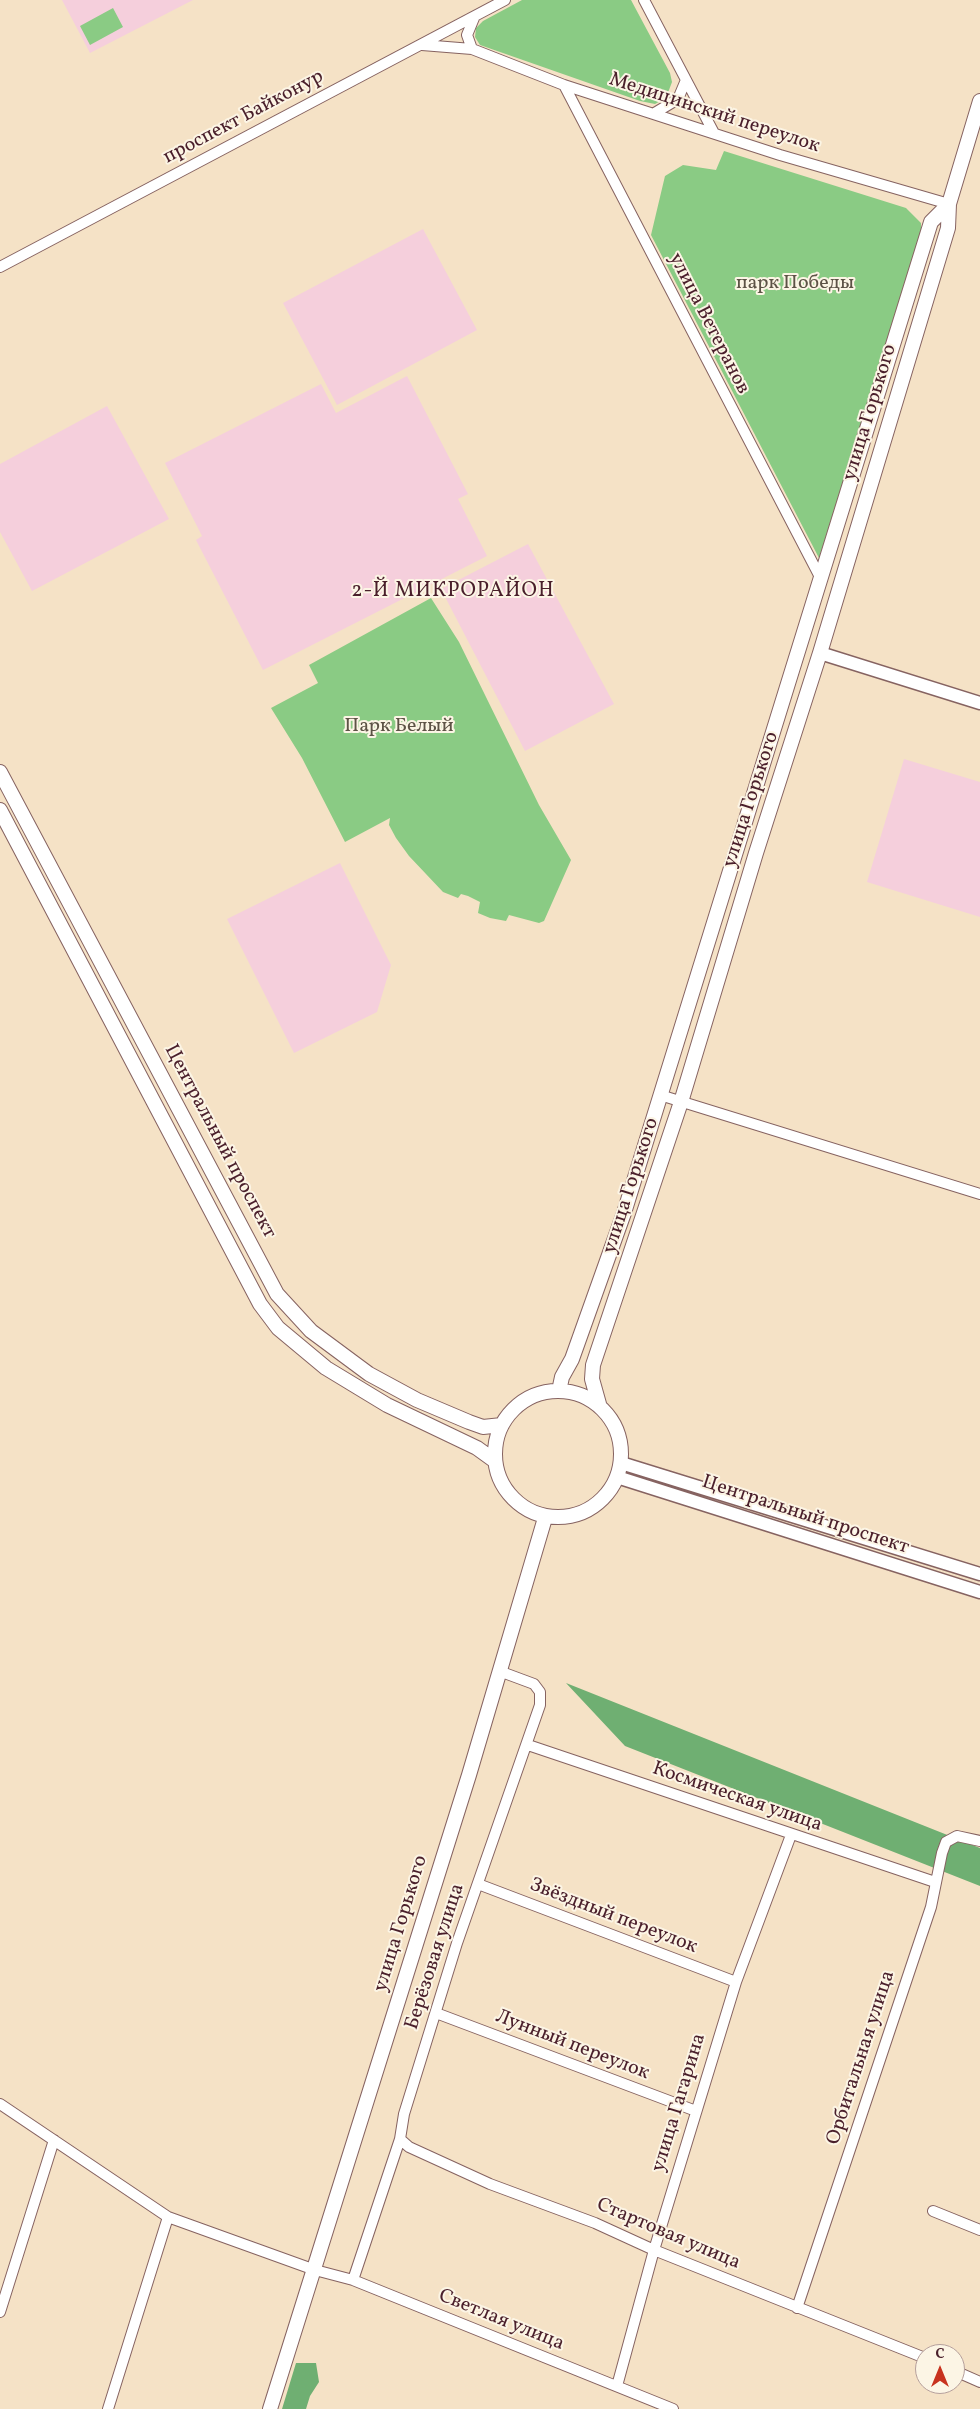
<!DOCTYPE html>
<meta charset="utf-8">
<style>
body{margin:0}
#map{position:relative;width:980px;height:2409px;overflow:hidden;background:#f5e2c6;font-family:Vollkorn,serif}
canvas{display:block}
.north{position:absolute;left:915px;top:2344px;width:50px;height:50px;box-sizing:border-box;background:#fcf5e5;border:1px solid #b59f9b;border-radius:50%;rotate:0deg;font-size:14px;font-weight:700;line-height:20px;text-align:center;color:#4a1f2b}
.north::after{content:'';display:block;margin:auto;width:18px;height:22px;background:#c8321e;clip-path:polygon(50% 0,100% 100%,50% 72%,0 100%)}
</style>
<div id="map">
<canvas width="980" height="2409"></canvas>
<div class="north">С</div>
</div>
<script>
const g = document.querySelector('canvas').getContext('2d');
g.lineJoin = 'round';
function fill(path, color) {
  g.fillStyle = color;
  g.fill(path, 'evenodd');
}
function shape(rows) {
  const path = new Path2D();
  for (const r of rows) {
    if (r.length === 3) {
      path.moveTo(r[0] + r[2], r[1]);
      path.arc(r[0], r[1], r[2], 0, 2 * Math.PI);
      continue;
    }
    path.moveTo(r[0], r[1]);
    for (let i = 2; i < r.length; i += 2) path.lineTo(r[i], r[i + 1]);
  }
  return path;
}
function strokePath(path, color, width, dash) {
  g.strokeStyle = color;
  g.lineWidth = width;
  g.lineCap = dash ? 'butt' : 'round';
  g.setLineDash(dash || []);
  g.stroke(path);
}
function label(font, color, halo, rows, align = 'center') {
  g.font = font + ' Vollkorn,serif';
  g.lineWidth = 4;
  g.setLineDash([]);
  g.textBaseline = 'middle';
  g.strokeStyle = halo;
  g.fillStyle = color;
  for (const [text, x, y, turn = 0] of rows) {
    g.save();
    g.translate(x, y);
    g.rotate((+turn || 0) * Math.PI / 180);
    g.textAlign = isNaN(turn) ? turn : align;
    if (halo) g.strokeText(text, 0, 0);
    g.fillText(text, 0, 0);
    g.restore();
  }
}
const built = shape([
 [62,0,193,0,90,53],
 [423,229,477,330,337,405,283,303],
 [407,376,468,494,458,499,487,556,263,670,196,540,202,536,165,463,321,384,336,413],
 [107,406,169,519,32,591,0,532,0,464],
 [528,544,614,704,525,751,441,589],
 [904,759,980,782,980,917,867,882],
 [340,863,391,965,377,1012,294,1053,227,919]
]);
const green = shape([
 [522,0,631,0,670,73,672,82,666,98,655,104,640,101,480,45,475,37,476,28,483,21],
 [113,8,123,27,90,45,80,26],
 [724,151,906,208,921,223,921,234,819,558,651,235,665,176,683,165,716,170],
 [431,598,459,642,539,805,571,860,544,921,539,923,509,915,506,921,490,918,478,913,480,902,468,896,461,894,458,898,443,892,409,856,396,838,389,825,390,818,345,842,302,758,271,708,318,683,309,665]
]);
const forest = shape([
 [566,1683,980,1848,980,1886,625,1746],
 [296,2363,316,2363,319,2382,310,2396,306,2409,282,2409]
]);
const minor = shape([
 [644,0,714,133],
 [422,45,472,49,564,85,780,155,949,204],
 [472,49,467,35,474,18],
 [564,85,821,579],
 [653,114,678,99,686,80],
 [0,267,505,0],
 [660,1095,980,1194],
 [528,1745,935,1882],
 [478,1884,736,1982],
 [436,2013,696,2111],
 [0,2104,168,2217,315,2270,353,2280,673,2409],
 [400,2139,409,2147,490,2184,595,2223,654,2250,925,2358],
 [933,2211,980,2230],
 [353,2280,400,2139,404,2114,457,1943,540,1705,540,1692,534,1684,499,1671],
 [797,2308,931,1907,942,1853,946,1842,957,1836,980,1841],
 [0,2312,54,2140],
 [955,2371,980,2382],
 [617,2386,654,2250,736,1982,791,1835],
 [108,2409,168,2217]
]);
const tertiary = shape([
 [820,653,980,703],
 [621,1463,980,1574],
 [617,1477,980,1592]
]);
const secondary = shape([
 [0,772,277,1294,311,1331,369,1374,417,1400,469,1422,483,1427,502,1425],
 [0,810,260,1304,278,1328,326,1368,387,1405,477,1448,495,1461],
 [558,1454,63],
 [559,1391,562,1377,572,1359,624,1213,931,222,949,204],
 [599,1404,592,1379,593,1365,681,1102,756,853,820,653,948,228,949,204,980,101],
 [270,2409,469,1775,545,1518]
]);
const streetNames = [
 ["Медицинский переулок",714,114,18],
 ["проспект Байконур",244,118,-28],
 ["улица Ветеранов",708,324,63],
 ["улица Горького",871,413,-73],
 ["улица Горького",752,800,-72],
 ["Центральный проспект",219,1142,62],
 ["улица Горького",632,1186,-72],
 ["Центральный проспект",805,1516,18],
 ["Космическая улица",737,1798,19],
 ["Звёздный переулок",613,1917,21],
 ["улица Горького",402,1924,-73],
 ["Берёзовая улица",436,1957,-72],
 ["Лунный переулок",572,2046,21],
 ["Орбитальная улица",862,2058,-72],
 ["улица Гагарина",680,2103,-73],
 ["Стартовая улица",668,2235,23],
 ["Светлая улица",501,2321,22]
];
const parkNames = [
 ["парк Победы",795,284],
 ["Парк Белый",399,727]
];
const neighbourhoodNames = [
 ["2-Й МИКРОРАЙОН",453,592]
];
fill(built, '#f5cfdc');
fill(green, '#8acb84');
fill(forest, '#6faf72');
strokePath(minor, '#866361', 12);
strokePath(tertiary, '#866361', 15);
strokePath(secondary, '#866361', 16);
strokePath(minor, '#fff', 10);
strokePath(tertiary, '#fff', 12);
strokePath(secondary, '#fff', 14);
label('20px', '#4a1f2b', '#fcf5e5', streetNames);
label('20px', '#5d5346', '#fcf5e5', parkNames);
g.letterSpacing = '1px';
label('21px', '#4a1f2b', '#fcf5e5', neighbourhoodNames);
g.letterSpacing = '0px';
</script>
